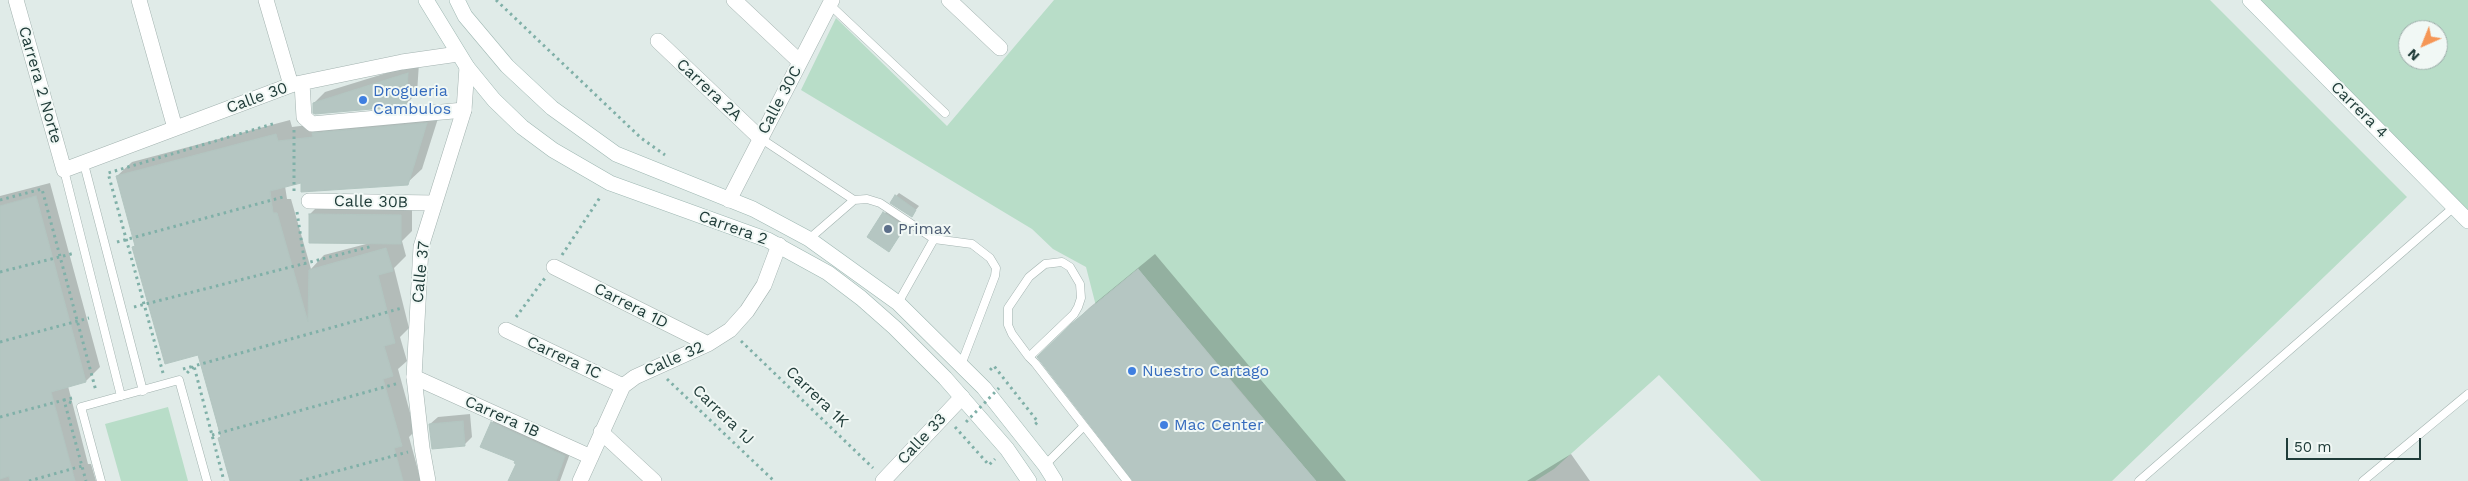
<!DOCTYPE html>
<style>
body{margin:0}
#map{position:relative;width:2468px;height:481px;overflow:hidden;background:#e0ebe8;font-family:"Work Sans",sans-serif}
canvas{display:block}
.north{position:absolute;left:2398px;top:20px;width:50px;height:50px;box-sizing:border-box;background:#f1f8f5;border:1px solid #9dadaa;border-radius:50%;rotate:224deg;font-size:14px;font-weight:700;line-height:20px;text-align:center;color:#203c39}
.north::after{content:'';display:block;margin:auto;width:18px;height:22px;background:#f59655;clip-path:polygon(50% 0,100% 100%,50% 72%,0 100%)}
.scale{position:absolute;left:2286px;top:438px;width:135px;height:22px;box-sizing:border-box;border:2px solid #203c39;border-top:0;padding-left:6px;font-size:15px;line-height:18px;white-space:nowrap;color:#203c39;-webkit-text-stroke:4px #f1f8f5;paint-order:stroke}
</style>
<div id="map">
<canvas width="2468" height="481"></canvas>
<div class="north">N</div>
<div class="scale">50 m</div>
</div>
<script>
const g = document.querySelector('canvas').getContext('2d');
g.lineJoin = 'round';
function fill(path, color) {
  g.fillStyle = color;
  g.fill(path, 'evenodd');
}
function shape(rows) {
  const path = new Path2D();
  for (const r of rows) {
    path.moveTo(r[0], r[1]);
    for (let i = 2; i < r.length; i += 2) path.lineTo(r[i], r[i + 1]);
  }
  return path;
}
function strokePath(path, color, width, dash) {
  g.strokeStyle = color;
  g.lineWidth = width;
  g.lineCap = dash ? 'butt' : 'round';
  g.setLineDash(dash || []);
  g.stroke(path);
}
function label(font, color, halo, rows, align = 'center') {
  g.font = font + ' "Work Sans",sans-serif';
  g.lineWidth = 4;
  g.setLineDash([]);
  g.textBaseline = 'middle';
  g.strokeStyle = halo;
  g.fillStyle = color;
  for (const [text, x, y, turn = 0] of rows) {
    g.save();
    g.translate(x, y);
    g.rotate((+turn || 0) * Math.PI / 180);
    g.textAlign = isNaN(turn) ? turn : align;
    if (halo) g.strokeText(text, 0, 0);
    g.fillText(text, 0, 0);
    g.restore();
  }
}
const green = shape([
 [1054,0,2210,0,2407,197,2112,481,1761,481,1659,375,1554,469,1535,481,1316,481,1138,269,1096,306,1086,267,1053,249,1032,229,801,90,836,18,947,126],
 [2250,0,2468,0,2468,220],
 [2408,30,2438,30,2438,60,2408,60],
 [168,407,188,481,121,481,105,424]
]);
const shadow = shape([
 [419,63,417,93,405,105,314,103,325,92],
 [441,109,422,169,407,183,302,181,285,186,287,199,291,199,311,269,324,255,370,243,310,214,321,203,412,204,412,231,402,241,406,256,394,268,409,328,400,337,407,361,398,369,415,431,409,437,421,481,232,481,199,354,136,245,117,176,132,162,290,120,292,127],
 [50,183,100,367,86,381,68,386,88,464,91,464,96,481,0,481,0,196],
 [899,193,919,206,911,216,896,196],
 [888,209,908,223,892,246,868,237],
 [1155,254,1346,481,1132,481,1133,477,1055,341,1089,308],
 [470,414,472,437,465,444,430,424,438,417],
 [499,415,572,448,560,481,509,481,518,464,492,423],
 [1571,454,1590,481,1527,481]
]);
const building = shape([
 [408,73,406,106,315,114,313,113,313,103,408,73],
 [427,123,408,185,301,192,301,183,270,191,273,213,277,213,308,322,309,270,386,248,393,271,378,275,395,343,384,346,393,376,383,379,402,446,394,448,403,481,230,481,218,438,221,437,198,355,165,364,132,247,135,246,116,176,276,134,278,141,313,137,312,133,427,123],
 [895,195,916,210,912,217,890,203,895,195],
 [36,196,86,382,51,392,75,481,10,481,9,476,0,479,0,206,36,196],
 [883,212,905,227,889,252,867,237,883,212],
 [309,214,401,215,401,244,309,243,309,214],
 [1138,269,1235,386,1316,481,1133,481,1037,357,1071,324,1138,269],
 [463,421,465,446,432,449,429,424,463,421],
 [491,422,565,456,556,481,508,481,516,464,514,463,515,461,480,447,491,422]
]);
const path = shape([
 [496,0,641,138,665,155],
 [294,130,294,194],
 [0,200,42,189,96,391],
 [297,212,305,265],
 [117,242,283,197],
 [562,255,601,196],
 [0,272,75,253],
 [134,307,373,246],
 [516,317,545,278],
 [741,341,873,468],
 [0,342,89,318],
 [183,369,194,366,224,481],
 [990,370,994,366,1038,422,1033,426],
 [163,373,108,173,276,123],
 [187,373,194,366,402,308],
 [667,379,774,481],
 [72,398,64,400,86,481],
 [0,417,64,400,72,403],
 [955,427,989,465,995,459],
 [212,435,399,383],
 [29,481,82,466],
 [300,481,408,452]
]);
const service = shape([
 [829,4,945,113],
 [760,138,854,200],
 [84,164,143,391],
 [64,170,121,396],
 [809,239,854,200,867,199,880,203,934,239,898,303],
 [934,239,972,244,990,258,996,268,995,276,961,365],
 [1029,357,1074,314,1078,307,1081,298,1080,284,1070,267,1062,262,1045,264,1029,277,1008,308,1008,325,1012,334,1029,357,1035,363,1084,426,1127,481],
 [1045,465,1084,426],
 [101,481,81,407,179,380,207,481],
 [2139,481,2454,207],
 [2363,481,2468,394]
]);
const minor = shape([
 [16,0,64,170,291,85,402,62,458,54],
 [139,0,175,128],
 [266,0,291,85],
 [734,0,800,62],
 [949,0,1000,48],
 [658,41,760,138],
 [302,83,304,117,312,124,464,110],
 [729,200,832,0],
 [309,201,434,203],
 [554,267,708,344],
 [506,330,623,386],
 [414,377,591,457],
 [601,432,654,481],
 [580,481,623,386,635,377,708,344,730,330,747,311,764,285,779,245],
 [883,481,962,397]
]);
const tertiary = shape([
 [428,481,422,448,414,377,421,247,464,110,467,67]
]);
const secondary = shape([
 [426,0,467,67,494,100,522,127,553,150,610,183,768,240,828,273,861,298,895,328,945,378,1007,449,1029,481],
 [457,0,465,16,507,66,552,108,616,154,753,209,809,239,898,303,984,388,1045,465,1055,481],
 [2250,0,2468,221]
]);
const pathBridge = shape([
 [966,422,999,388]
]);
const markers = [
 [363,100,5,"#3f7fe0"],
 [888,229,5,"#5c6f8a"],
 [1132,371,5,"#3f7fe0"],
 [1164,425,5,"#3f7fe0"]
];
const streetNames = [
 ["Carrera 2 Norte",40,85,74],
 ["Carrera 2A",709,90,43],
 ["Calle 30",257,98,-20],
 ["Calle 30C",780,100,-62],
 ["Carrera 4",2359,110,45],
 ["Calle 30B",371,202,1],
 ["Carrera 2",733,228,20],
 ["Calle 37",421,272,-84],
 ["Carrera 1D",631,306,27],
 ["Carrera 1C",564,358,25],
 ["Calle 32",674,359,-24],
 ["Carrera 1K",817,397,44],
 ["Carrera 1J",723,415,44],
 ["Carrera 1B",502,417,24],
 ["Calle 33",922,439,-47]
];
const shopNames = [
 ["Drogueria",373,91],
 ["Cambulos",373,109],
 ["Nuestro Cartago",1142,371],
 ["Mac Center",1174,425]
];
const serviceNames = [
 ["Primax",898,229]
];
fill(green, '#b8ddc8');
fill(shadow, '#0003');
fill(building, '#b5c6c2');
strokePath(building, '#b2c5c0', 1);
strokePath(service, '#a3b3b0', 9);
strokePath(minor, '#a3b3b0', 16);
strokePath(tertiary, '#a3b3b0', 16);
strokePath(secondary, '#9eb7b2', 16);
strokePath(path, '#80b0a8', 3, [2.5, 4]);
strokePath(service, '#fff', 8);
strokePath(minor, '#fff', 15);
strokePath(tertiary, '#fff', 15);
strokePath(secondary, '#fff', 15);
strokePath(pathBridge, '#80b0a8', 3, [2.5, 4]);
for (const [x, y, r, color] of markers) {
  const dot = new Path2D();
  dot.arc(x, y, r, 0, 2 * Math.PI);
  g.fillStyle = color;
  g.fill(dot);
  strokePath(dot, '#f1f8f5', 2);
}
label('16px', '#203c39', '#f1f8f5', streetNames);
label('16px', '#366cbe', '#f1f8f5', shopNames, 'left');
label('16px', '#4e5e75', '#f1f8f5', serviceNames, 'left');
</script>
